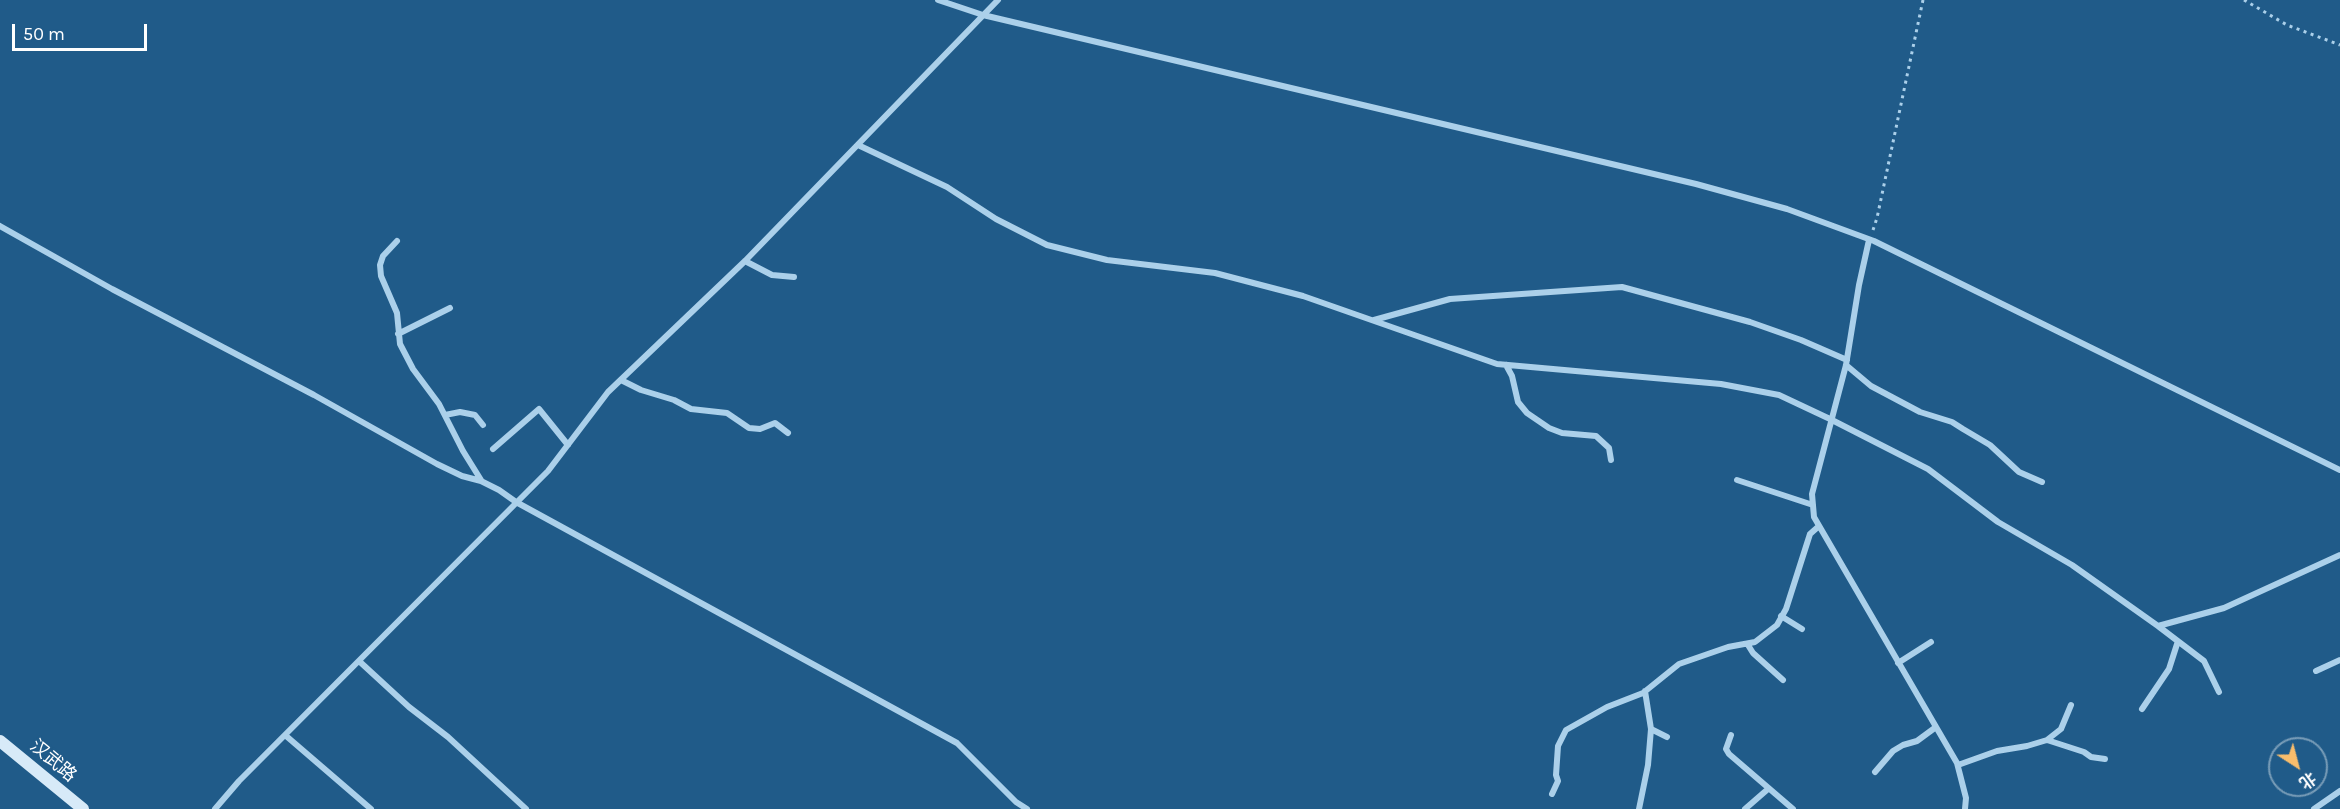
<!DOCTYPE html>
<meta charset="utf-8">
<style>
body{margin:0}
#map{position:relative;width:2340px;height:809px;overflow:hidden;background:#205b89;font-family:Karla,"Noto Sans SC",sans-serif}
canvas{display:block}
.north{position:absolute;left:2268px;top:737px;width:60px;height:60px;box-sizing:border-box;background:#205b89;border:2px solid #799db8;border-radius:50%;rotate:144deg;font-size:16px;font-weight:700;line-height:24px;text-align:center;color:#fff}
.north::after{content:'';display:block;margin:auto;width:21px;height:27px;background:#f8bd6c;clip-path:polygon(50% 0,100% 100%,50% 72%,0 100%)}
.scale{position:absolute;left:12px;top:24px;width:135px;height:27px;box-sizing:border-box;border:3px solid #fff;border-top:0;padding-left:8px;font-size:18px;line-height:21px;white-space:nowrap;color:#fff;-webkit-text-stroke:4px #205b89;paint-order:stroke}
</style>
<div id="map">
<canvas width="2340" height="809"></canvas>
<div class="north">北</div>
<div class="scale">50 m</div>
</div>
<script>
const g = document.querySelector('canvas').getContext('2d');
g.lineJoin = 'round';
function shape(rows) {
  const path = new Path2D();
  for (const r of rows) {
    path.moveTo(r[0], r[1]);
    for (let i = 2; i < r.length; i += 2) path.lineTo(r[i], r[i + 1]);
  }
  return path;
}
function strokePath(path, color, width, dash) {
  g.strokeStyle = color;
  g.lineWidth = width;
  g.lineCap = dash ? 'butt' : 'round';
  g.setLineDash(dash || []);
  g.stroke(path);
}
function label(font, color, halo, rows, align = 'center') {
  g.font = font + ' Karla,"Noto Sans SC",sans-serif';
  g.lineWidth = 4.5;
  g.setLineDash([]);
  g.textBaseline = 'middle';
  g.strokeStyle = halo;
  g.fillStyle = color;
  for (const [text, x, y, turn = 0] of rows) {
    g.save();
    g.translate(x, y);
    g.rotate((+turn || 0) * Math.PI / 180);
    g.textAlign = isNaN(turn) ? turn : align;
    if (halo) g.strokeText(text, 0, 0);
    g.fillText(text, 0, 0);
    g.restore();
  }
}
const path = shape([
 [2244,0,2287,25,2340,45],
 [1873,230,1877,218,1923,0]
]);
const street = shape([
 [938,0,983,15,1696,184,1787,209,1874,241,2340,470],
 [858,145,947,187,996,219,1047,245,1107,260,1215,273,1303,296,1497,364,1721,384,1779,395,1830,419,1928,469,1998,522,2072,565,2158,626,2224,608,2340,555],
 [0,226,112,289,314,395,437,464,462,476,481,481,499,490,516,502,957,743,1016,802,1027,809],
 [1869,240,1859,285,1846,365,1812,494,1814,517,1957,763,1966,798,1965,809],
 [397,241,383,256,380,265,381,276,397,313,400,344,413,369,439,404,463,451,481,480],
 [745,261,772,275,794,277],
 [1374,320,1450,299,1622,287,1750,322,1801,340,1847,360],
 [398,334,450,308],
 [1506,365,1512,376,1518,402,1527,413,1549,428,1562,433,1596,436,1609,448,1611,460],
 [1846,365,1871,386,1920,412,1952,422,1963,429,1990,445,2019,472,2042,482],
 [621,380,641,390,674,400,691,409,727,413,749,428,760,429,775,423,788,433],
 [445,415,460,412,475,415,483,425],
 [493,449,539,409,568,445],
 [1737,480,1813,505],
 [1781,616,1802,629],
 [2158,626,2204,661,2219,692],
 [1748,645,1753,653,1783,680],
 [359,661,409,707,448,737,526,809],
 [1898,663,1931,642],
 [2316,671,2340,660],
 [1645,691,1651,729,1667,737],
 [2142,709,2169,669,2178,641],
 [285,735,371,809],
 [1731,735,1726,749,1729,754,1793,809],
 [2047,740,2084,752,2091,757,2105,759],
 [1958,765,1997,751,2027,746,2047,740,2061,729,2071,705],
 [1875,772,1893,751,1903,745,1917,741,1936,727],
 [1552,794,1558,781,1556,775,1558,746,1566,730,1607,707,1643,693,1679,664,1728,647,1755,642,1777,625,1786,609,1810,534,1819,526],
 [215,809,239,781,548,471,608,392,745,261,998,0],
 [1639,809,1648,765,1651,729],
 [1745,809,1768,789],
 [2314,809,2340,791]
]);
const secondary = shape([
 [0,741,83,809]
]);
const streetNames = [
 ["汉武路",53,761,40]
];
strokePath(path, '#abd0ea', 3, [3, 4.5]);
strokePath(street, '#abd0ea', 6);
strokePath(secondary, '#d7eaf8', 12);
label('18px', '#fff', '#205b89', streetNames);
</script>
